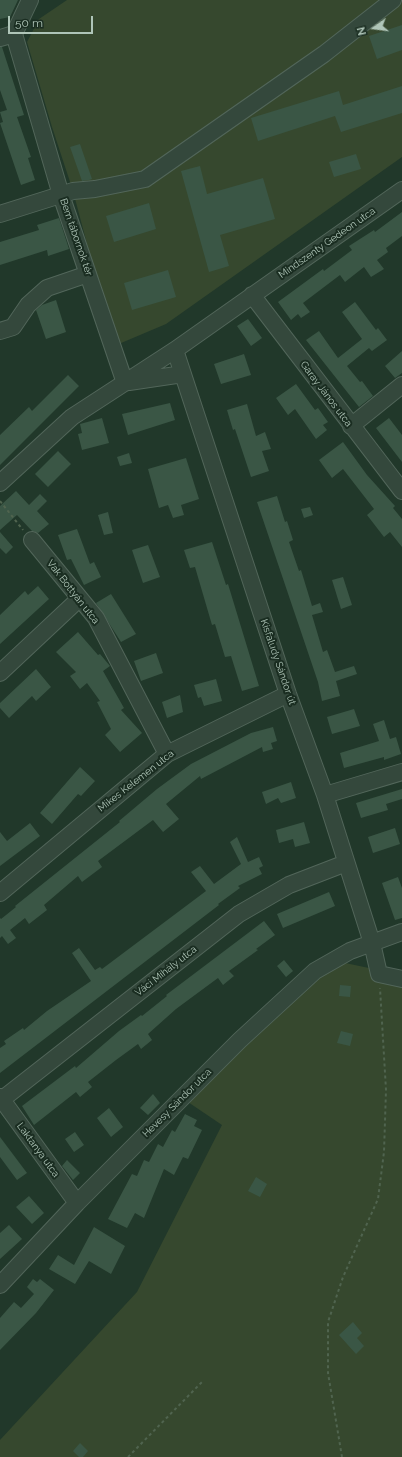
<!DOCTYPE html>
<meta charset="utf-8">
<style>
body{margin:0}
#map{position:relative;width:402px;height:1457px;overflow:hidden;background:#21382a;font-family:Raleway,sans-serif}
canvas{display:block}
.north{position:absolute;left:354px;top:8px;width:40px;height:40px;-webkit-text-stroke:3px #1a2d21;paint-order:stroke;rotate:256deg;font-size:11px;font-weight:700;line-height:16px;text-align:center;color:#afc5b8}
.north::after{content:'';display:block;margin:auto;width:14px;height:18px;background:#afc5b8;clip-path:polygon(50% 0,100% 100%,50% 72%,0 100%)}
.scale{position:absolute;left:8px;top:16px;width:85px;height:18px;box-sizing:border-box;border:2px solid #afc5b8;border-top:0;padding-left:5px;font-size:12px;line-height:14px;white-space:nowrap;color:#afc5b8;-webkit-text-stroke:3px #1a2d21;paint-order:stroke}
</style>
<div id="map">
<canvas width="402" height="1457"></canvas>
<div class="north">N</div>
<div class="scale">50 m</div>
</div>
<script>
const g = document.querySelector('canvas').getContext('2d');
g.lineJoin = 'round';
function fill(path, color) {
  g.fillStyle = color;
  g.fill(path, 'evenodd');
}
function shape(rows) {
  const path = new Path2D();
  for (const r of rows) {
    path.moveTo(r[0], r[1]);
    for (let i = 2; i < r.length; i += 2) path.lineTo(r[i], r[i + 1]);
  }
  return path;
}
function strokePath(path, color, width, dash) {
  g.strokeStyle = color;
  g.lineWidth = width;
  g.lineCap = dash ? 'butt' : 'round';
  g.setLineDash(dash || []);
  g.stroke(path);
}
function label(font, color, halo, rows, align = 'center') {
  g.font = font + ' Raleway,sans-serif';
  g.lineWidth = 4;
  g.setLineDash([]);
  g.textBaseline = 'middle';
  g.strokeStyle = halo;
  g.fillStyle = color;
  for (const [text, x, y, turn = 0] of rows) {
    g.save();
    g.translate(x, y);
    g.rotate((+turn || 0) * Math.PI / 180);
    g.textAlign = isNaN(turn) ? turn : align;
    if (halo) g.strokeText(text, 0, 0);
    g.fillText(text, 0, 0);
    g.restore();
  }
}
const green = shape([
 [67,0,402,0,402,157,166,324,114,346,73,191,52,127,27,42,39,19],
 [331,960,402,975,402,1457,0,1457,0,1440,137,1292,222,1125,185,1100]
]);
const building = shape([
 [0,0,18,0,10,17,0,19],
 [402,25,402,50,377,59,369,36],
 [0,47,2,47,24,115,17,117,31,157,28,158,35,180,21,185,0,123,3,122,0,112,7,110,0,90],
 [402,86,402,113,341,132,335,116,258,141,251,118,339,91,343,105],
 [80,144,92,179,89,180,82,181,70,147],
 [356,154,361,169,334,177,329,162],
 [200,166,207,194,263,178,275,219,220,235,229,266,209,272,181,171],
 [149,203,156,229,114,242,106,216],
 [402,212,402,236,386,248,388,252,377,260,384,269,371,277,364,267,345,282,340,275,303,303,310,312,301,318,298,314,291,320,278,302,323,269,324,271,352,250,349,246,374,230,375,232],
 [59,218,69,249,48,256,47,250,0,265,0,242,39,230,37,225],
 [168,270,176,297,132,310,124,283],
 [56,300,66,332,46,339,36,310,42,305],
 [355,302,376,330,378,328,387,340,372,351,369,348,347,366,360,382,362,381,373,396,359,407,306,340,319,331,338,358,362,339,342,312],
 [248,319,262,338,251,346,237,326],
 [402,351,402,373,395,378,385,366],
 [244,354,251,375,221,384,214,364],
 [68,375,79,386,0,465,0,435,29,407,32,411],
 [296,384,315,410,318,408,328,422,323,425,327,430,316,439,295,409,288,415,276,398],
 [170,403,175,420,128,435,122,414],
 [247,404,256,436,265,432,271,449,262,451,269,471,251,477,235,429,233,430,227,410],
 [102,418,109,443,82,450,78,434,82,433,80,424],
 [389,418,402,435,402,462,376,428],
 [343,442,367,475,395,506,393,508,402,519,402,547,390,532,384,537,367,515,374,509,343,469,332,478,319,460],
 [58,451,71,464,48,487,35,474],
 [129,453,132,463,120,466,117,457],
 [186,458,199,499,181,505,184,515,173,518,168,505,159,508,148,469],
 [16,491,29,505,40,494,47,501,37,511,49,524,38,533,32,531,17,515,0,530,0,506],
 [277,496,285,522,287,521,293,540,289,542,299,571,301,570,312,606,320,603,323,612,312,615,323,652,327,650,335,672,354,666,357,674,336,681,340,696,322,701,318,682,257,502],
 [310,507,313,515,304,518,301,509],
 [108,512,113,533,104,535,98,515],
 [77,529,90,564,94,562,101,577,84,585,71,559,67,560,58,535],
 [0,532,13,547,6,554,0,548],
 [212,542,226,585,228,584,259,686,242,691,231,656,225,657,215,624,212,625,195,567,190,568,184,550],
 [148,545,160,577,143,583,132,550],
 [343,577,352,605,341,609,332,580],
 [38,586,49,599,0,644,0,615,25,591,28,595],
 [111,594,136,634,121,642,96,603],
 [78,632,98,655,100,654,110,666,103,671,124,708,121,710,142,733,120,752,105,735,111,729,97,702,100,701,87,683,80,689,70,676,76,672,56,652],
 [156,653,163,673,141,681,134,661],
 [36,669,51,687,36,701,32,696,9,718,0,708,0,703],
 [216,679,222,701,204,706,201,697,198,698,194,685],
 [180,695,183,712,167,718,162,702],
 [354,709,360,726,332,734,327,717],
 [384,720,390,739,396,737,401,754,384,760,384,757,344,768,340,753,379,741,373,724],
 [273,727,277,741,271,743,273,749,263,752,262,747,201,779,200,776,166,804,179,819,163,832,153,820,98,861,102,867,82,882,78,876,44,905,47,910,29,924,25,918,10,930,16,938,8,944,2,936,0,938,0,918,1,919,16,907,15,906,120,822,119,821,157,789,191,764,251,733],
 [80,767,95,781,81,796,78,794,52,824,40,813],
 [291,782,296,798,281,803,278,798,266,804,262,792],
 [402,789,402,799,386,804,388,810,361,818,356,803],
 [304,822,310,843,295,847,293,839,279,843,276,830],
 [30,823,40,836,0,866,0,832,7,841],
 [395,828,400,844,373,853,368,837],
 [237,837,248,862,259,857,263,866,259,868,262,874,238,886,240,888,218,904,219,905,0,1073,0,1048,6,1044,4,1041,23,1028,24,1030,47,1011,91,981,72,953,79,948,95,970,100,967,102,969,206,891,191,872,200,866,214,884,241,864,230,842],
 [398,877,402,888,402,918,395,920,382,883],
 [329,892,335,906,283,928,277,914],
 [264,921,275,935,256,949,258,950,229,971,234,976,223,985,218,978,176,1009,148,1034,152,1040,141,1049,138,1044,116,1060,88,1082,92,1087,80,1097,76,1092,34,1125,22,1106,75,1066,76,1068,119,1031,141,1015,142,1016,167,996,166,995],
 [284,960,293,971,286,977,277,966],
 [340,985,351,986,350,997,339,996],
 [341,1031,353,1034,350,1046,337,1043],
 [153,1094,160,1103,148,1115,140,1108],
 [109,1108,123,1127,111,1137,97,1118],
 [185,1114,197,1120,194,1126,202,1130,188,1159,183,1157,174,1175,164,1169,144,1218,135,1213,127,1228,108,1219,132,1174,137,1176,144,1160,149,1162,158,1144,163,1147,172,1130,175,1132],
 [75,1132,84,1145,74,1152,65,1139],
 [0,1137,27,1173,17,1180,0,1157],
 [67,1160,80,1173,73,1180,62,1166],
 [256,1177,267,1184,260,1197,248,1191],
 [29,1196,44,1213,32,1224,16,1207],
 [9,1225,22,1239,0,1259,0,1233],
 [94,1227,125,1246,111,1274,89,1261,75,1284,49,1269,58,1255,74,1265],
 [33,1279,37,1282,40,1279,54,1290,36,1313,0,1350,0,1318,14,1302,21,1308,34,1294,27,1287],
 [353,1322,362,1333,357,1338,364,1346,356,1354,339,1335],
 [80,1443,88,1451,83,1457,79,1457,73,1451]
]);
const path = shape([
 [0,501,23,530],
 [128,1457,202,1382],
 [342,1457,328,1373,328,1322,343,1277,378,1199,384,1152,386,1090,380,988]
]);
const minor = shape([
 [14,34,61,195,125,383],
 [14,34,30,0],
 [0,38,14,34],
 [0,214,73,191,95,189,145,179,324,54,393,0],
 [252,295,402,491],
 [0,331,13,327,28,305,47,288,88,274],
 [175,350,288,694,325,795,372,943,379,974,402,979],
 [129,382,183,374],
 [351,426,402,385],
 [0,483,72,417,175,350,402,190],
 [32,540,96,618,167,754],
 [0,673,79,599],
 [325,795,402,772],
 [0,893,167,754,288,694],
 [0,1097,77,1203],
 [0,1101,239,914,289,885,346,863],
 [0,1285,77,1203,240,1040,315,971,350,951,402,932]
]);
const streetNames = [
 ["Bem tábornok tér",76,237,71],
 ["Mindszenty Gedeon utca",327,243,-35],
 ["Garay János utca",326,394,53],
 ["Vak Bottyán utca",73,592,52],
 ["Kisfaludy Sándor út",278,662,71],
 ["Mikes Kelemen utca",136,781,-38],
 ["Váci Mihály utca",166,971,-38],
 ["Hevesy Sándor utca",177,1103,-45],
 ["Laktanya utca",38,1150,54]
];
fill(green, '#36482e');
fill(building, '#3a5645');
strokePath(minor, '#52665a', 18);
strokePath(path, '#50644f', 2, [3, 3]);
strokePath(minor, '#34483c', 16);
label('10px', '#afc5b8', '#1a2d21', streetNames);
</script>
